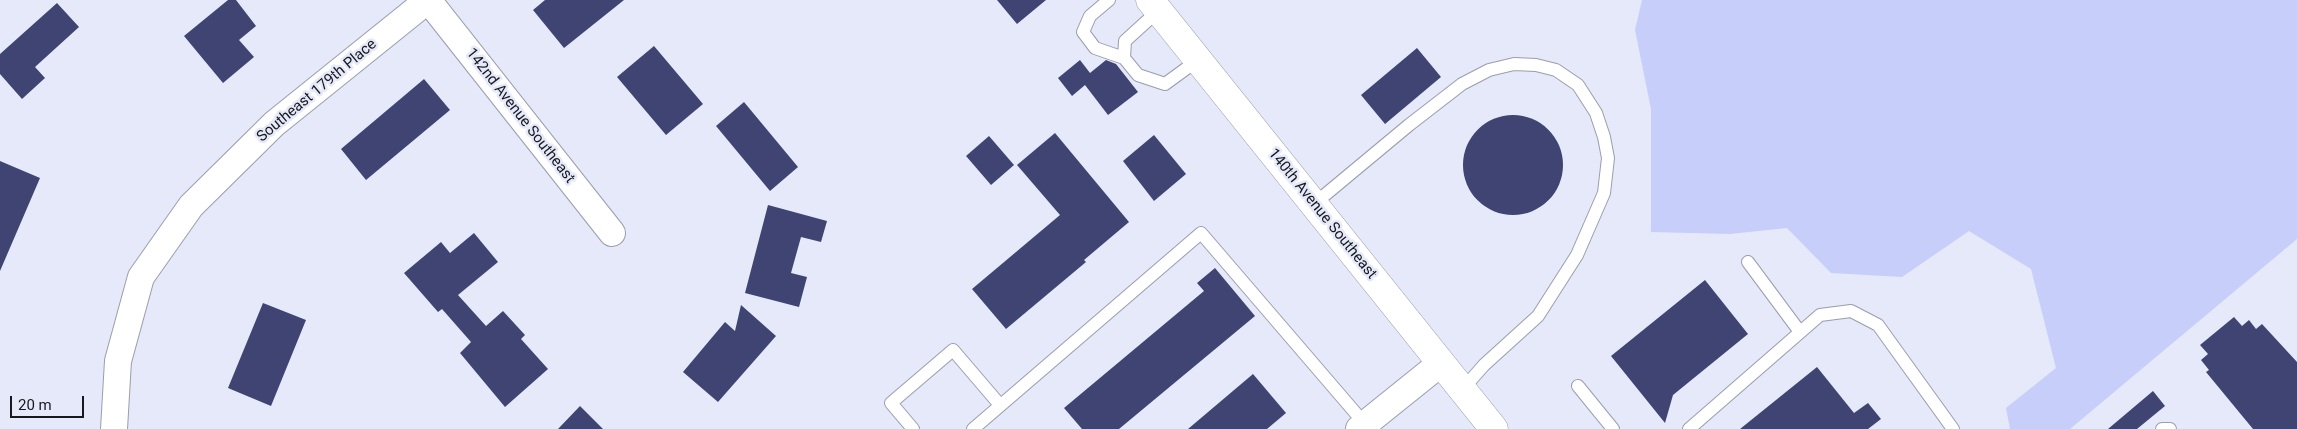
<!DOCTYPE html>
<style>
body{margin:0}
#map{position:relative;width:2297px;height:429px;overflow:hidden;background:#e6e9f9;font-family:Roboto,sans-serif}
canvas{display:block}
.scale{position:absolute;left:10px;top:396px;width:74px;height:22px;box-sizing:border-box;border:2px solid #17181e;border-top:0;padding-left:6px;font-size:15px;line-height:18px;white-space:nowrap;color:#17181e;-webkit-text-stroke:4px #e6e9f9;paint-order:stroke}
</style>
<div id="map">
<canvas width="2297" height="429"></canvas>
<div class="scale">20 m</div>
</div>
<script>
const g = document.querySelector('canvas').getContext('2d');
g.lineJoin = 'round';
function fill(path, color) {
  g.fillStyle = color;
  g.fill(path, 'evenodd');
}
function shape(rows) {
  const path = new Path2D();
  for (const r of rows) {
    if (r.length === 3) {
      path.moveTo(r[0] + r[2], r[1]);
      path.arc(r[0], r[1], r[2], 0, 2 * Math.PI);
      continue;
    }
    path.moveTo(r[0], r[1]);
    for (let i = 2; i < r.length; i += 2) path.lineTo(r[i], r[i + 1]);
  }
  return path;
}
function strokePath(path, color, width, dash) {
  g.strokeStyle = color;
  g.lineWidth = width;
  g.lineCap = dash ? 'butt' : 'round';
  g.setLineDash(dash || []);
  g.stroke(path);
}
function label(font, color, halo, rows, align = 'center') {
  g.font = font + ' Roboto,sans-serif';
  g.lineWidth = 5;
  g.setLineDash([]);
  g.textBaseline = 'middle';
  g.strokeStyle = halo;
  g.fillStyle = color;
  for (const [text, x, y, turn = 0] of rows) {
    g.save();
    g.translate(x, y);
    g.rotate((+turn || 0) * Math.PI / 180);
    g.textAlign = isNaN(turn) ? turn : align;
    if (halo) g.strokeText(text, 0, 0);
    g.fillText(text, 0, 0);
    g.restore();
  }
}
const green = shape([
 [1642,0,2297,0,2297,239,2070,429,2010,429,2006,408,2056,368,2031,269,1969,231,1902,277,1831,273,1787,228,1730,234,1651,232,1651,109,1635,30]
]);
const building = shape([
 [228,0,236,0,256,26,239,40,254,57,223,83,184,36],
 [545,0,624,0,564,48,533,10],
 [997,0,1046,0,1017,24],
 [57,3,79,27,35,67,45,78,22,99,0,74,0,54],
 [654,46,703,104,666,135,617,77],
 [1417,48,1441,77,1385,124,1361,95],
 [1080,60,1090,73,1106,60,1116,64,1138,92,1108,115,1085,85,1072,96,1058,78],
 [424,79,450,110,366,180,341,149],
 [744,102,798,167,770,191,716,126],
 [1513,165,50],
 [1055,133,1129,222,1084,260,1086,262,1006,329,972,289,1060,215,1017,165],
 [1154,135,1186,174,1154,201,1123,161],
 [989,136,1014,165,991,185,966,156],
 [0,161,40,178,0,271],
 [768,205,827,221,821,242,801,237,791,273,807,277,799,307,745,293],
 [474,233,498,262,458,295,486,326,503,311,525,335,521,339,548,369,505,407,460,353,471,342,442,309,438,312,404,273,441,242,450,253],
 [1215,268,1255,316,1119,429,1082,429,1064,408,1204,291,1197,283],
 [1705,280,1748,334,1673,395,1665,423,1611,356],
 [263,303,306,320,271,406,228,388],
 [741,305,776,336,718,402,683,372,725,322,735,331],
 [2234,317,2242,326,2249,320,2256,329,2262,324,2297,362,2297,429,2253,429,2206,372,2209,370,2201,360,2208,354,2200,345],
 [1817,367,1854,413,1868,403,1881,419,1868,429,1740,429],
 [1253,374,1286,413,1267,429,1188,429],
 [2153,391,2165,406,2137,429,2108,429],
 [580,406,603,429,558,429]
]);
const lane = shape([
 [1109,0,1090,16,1083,32,1095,48,1124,58,1138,75,1165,84,1198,60],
 [1124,58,1125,41,1158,11],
 [1314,204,1409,125,1462,84,1489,70,1514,64,1536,65,1556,70,1578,85,1596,113,1604,137,1608,158,1604,193,1577,255,1538,316,1484,365,1462,390],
 [1748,262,1800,332],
 [1578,386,1613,429],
 [913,429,891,403,953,350,1000,405],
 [973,429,1201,233,1365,424],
 [1689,429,1820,315,1851,311,1878,325,1953,429],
 [2162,429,2170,429]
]);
const street = shape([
 [428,0,612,233],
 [114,429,118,361,141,277,191,206,274,124,428,0],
 [1359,429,1441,363]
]);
const secondary = shape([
 [1150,0,1494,429]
]);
const streetNames = [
 ["Southeast 179th Place",317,91,-40],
 ["142nd Avenue Southeast",520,116,52],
 ["140th Avenue Southeast",1322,214,51]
];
fill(green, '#c7cef9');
fill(building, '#3f4472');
strokePath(lane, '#9a9dac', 14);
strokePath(street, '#9a9dac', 28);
strokePath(secondary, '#9a9dac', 29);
strokePath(lane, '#fff', 12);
strokePath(street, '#fff', 26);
strokePath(secondary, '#fff', 28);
label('15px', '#17181e', '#e6e9f9', streetNames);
</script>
